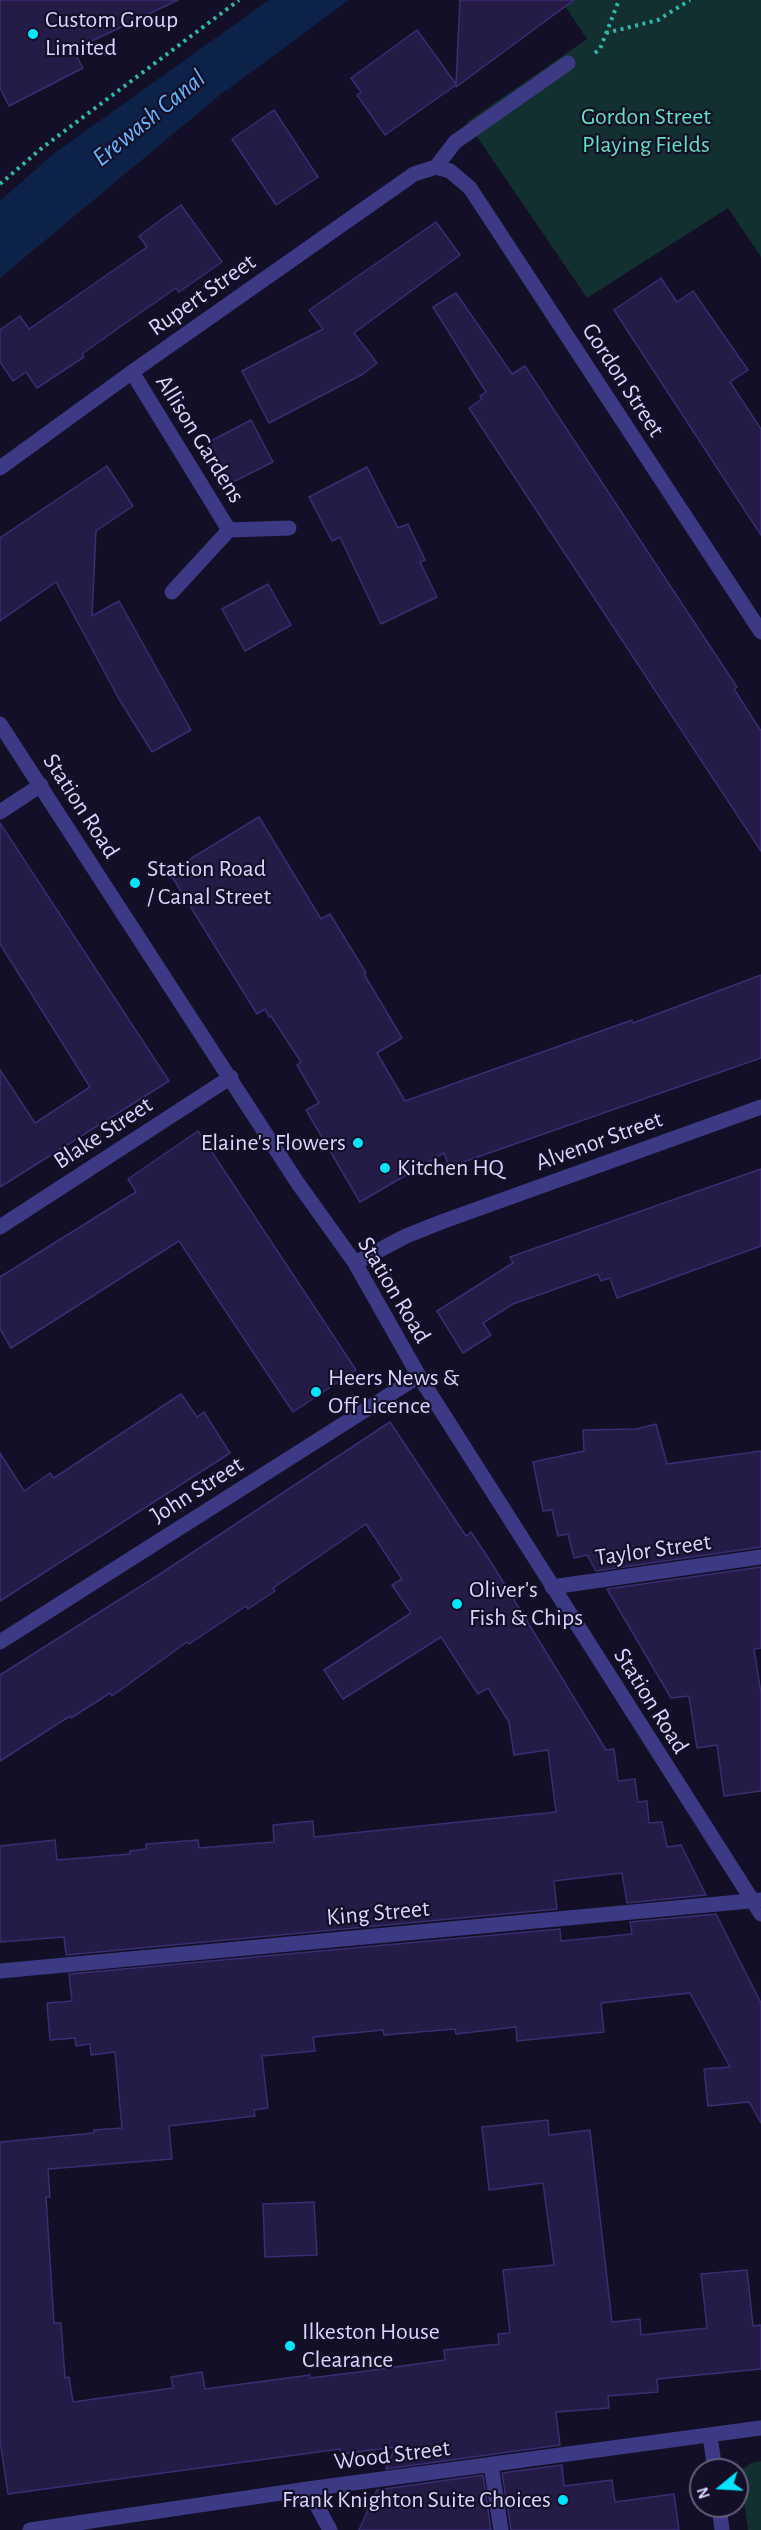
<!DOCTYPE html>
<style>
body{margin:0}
#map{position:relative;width:761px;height:2530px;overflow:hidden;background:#130f26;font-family:"Alegreya Sans",sans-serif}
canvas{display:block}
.north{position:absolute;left:689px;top:2458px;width:60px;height:60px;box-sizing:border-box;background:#130f26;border:2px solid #625e7d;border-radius:50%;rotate:252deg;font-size:16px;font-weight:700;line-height:24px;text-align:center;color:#d9d4ff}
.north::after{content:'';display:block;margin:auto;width:21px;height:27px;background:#00e5ff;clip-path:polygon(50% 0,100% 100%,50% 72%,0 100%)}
</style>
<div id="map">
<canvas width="761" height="2530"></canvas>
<div class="north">N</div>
</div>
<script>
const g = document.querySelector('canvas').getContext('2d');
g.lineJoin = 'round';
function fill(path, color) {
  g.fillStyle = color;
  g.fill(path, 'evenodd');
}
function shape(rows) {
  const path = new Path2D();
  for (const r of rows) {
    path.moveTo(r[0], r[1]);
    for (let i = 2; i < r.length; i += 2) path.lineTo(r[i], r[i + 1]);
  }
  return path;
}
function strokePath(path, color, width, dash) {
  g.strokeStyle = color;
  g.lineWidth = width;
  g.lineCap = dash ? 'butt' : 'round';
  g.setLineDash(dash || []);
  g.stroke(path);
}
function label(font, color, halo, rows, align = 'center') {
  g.font = font + ' "Alegreya Sans",sans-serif';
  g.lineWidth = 4.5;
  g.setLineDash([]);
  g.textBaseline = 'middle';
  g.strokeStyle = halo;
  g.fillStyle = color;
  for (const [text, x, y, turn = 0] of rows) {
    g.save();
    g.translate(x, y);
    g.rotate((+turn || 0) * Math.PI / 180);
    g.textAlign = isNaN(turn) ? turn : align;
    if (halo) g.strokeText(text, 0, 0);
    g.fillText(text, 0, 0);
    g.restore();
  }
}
const green = shape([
 [561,0,761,0,761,257,728,208,587,298,467,122,587,39],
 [761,2461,761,2530,748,2530,740,2471,751,2463]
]);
const water = shape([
 [269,0,349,0,220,95,0,278,0,201,52,155]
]);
const building = shape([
 [0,0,178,0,73,50,83,68,9,106,0,88,0,0],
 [460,0,574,0,456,87,456,85,385,135,357,95,361,92,351,78,417,30,456,84,460,0],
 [274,110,318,177,276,205,232,139,274,110],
 [181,205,222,262,179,292,176,288,127,322,82,354,84,357,37,388,26,372,13,381,0,362,0,330,20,316,29,329,147,247,139,236,181,205],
 [436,222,460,255,354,333,377,363,363,374,269,423,242,371,323,329,309,310,436,222],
 [661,278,677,302,693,291,748,370,730,382,761,429,761,535,614,310,661,278],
 [456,293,512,374,525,366,737,687,734,689,761,731,761,851,469,408,482,399,480,396,486,392,433,307,456,293],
 [251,420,273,462,227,485,207,443,251,420],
 [107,466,133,506,96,531,92,616,119,601,191,730,152,752,119,699,56,582,0,621,0,538,107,466],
 [367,467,398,528,408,524,425,560,420,562,437,597,381,624,340,537,332,541,309,497,367,467],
 [268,584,291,625,245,651,222,609,268,584],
 [259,817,321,919,330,914,366,973,364,974,402,1038,377,1053,405,1101,632,1020,633,1023,761,975,761,1058,449,1167,444,1153,360,1202,306,1110,319,1103,297,1065,301,1062,271,1016,269,1017,265,1009,257,1014,169,872,259,817],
 [0,823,169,1081,0,1187,0,1070,35,1123,90,1087,0,944,0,823],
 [198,1131,356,1370,293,1412,179,1241,11,1348,0,1329,0,1277,136,1192,128,1179,198,1131],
 [761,1169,761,1246,617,1298,610,1278,601,1281,598,1274,513,1304,483,1323,491,1335,463,1353,437,1311,513,1263,510,1257,761,1169],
 [181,1394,197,1417,204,1412,230,1453,0,1601,0,1453,24,1491,50,1473,54,1478,181,1394],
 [390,1422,466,1536,471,1532,489,1559,606,1750,614,1749,618,1781,635,1779,638,1802,647,1801,649,1823,662,1822,667,1847,681,1845,706,1895,627,1903,622,1873,554,1881,557,1909,66,1955,64,1937,0,1942,0,1846,55,1840,57,1860,130,1854,130,1851,146,1849,146,1844,198,1840,199,1848,274,1842,273,1825,313,1821,314,1837,556,1812,548,1750,514,1755,509,1722,488,1688,478,1694,441,1637,343,1699,324,1670,411,1613,392,1585,402,1579,366,1524,273,1588,275,1591,248,1609,246,1606,189,1644,187,1642,112,1696,110,1693,71,1718,70,1716,0,1761,0,1675,160,1574,390,1422],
 [656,1424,667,1464,761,1451,761,1547,596,1571,587,1555,574,1558,568,1534,558,1536,552,1510,543,1511,533,1462,584,1451,583,1430,636,1429,656,1424],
 [761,1567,761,1648,754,1649,761,1693,761,1791,724,1796,717,1745,697,1748,689,1696,671,1698,607,1589,761,1567],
 [716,1914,761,2003,761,2123,749,2102,708,2106,704,2069,730,2067,690,1993,601,2003,604,2032,517,2041,516,2027,456,2034,455,2029,384,2035,383,2030,313,2037,315,2051,262,2056,268,2108,254,2110,255,2116,169,2126,172,2159,48,2169,50,2197,46,2197,54,2323,61,2323,65,2378,69,2377,73,2402,173,2388,171,2377,202,2372,205,2389,310,2375,310,2378,359,2372,445,2360,444,2350,499,2344,498,2334,510,2333,503,2270,554,2265,543,2183,489,2190,482,2127,548,2120,549,2135,590,2130,612,2322,640,2319,641,2335,707,2328,701,2274,747,2270,753,2326,761,2325,761,2369,657,2379,658,2392,608,2396,609,2408,556,2412,560,2445,386,2469,395,2447,341,2454,340,2449,8,2494,0,2441,0,2142,94,2133,94,2130,122,2128,115,2052,91,2055,90,2044,76,2046,75,2038,50,2040,47,2003,72,2001,69,1974,560,1929,561,1941,632,1934,630,1922,716,1914],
 [314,2202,317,2255,265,2257,263,2204,314,2202],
 [562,2465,564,2486,612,2480,615,2502,674,2494,679,2530,511,2530,502,2473,562,2465],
 [483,2475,491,2530,359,2530,377,2490,483,2475]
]);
const path = shape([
 [606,33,658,20,690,0],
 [595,53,600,49,619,0],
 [0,184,42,148,239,0]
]);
const minor = shape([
 [436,167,455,142,568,63],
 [132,372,229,530],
 [0,468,132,372,414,174,436,167,450,171,470,188,761,632],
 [172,592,229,530,289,528],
 [0,724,297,1182,355,1263,419,1376,761,1914],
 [0,812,41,785],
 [0,1227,231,1077],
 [355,1263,406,1236,444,1221,761,1107],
 [552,1587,761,1557],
 [0,1642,419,1376],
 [0,1971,761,1900],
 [710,2436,715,2470],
 [491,2465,501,2530],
 [308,2489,330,2530],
 [719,2506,722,2530],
 [30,2530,308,2489,761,2428]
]);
const markers = [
 [33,34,6,"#00e5ff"],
 [135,883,6,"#00e5ff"],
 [358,1143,6,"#00e5ff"],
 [385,1168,6,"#00e5ff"],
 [316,1392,6,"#00e5ff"],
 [457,1604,6,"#00e5ff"],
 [290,2346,6,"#00e5ff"],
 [563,2500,6,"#00e5ff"]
];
const poiNames = [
 ["Custom Group",45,20],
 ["Limited",45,48],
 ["Station Road",147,869],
 ["/ Canal Street",147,897],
 ["Elaine's Flowers",346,1143,"right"],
 ["Kitchen HQ",397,1168],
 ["Heers News &",328,1378],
 ["Off Licence",328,1406],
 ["Oliver's",469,1590],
 ["Fish & Chips",469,1618],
 ["Ilkeston House",302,2332],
 ["Clearance",302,2360],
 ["Frank Knighton Suite Choices",551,2500,"right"]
];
const parkNames = [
 ["Gordon Street",646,117],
 ["Playing Fields",646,145]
];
const streetNames = [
 ["Rupert Street",202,295,-35],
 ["Gordon Street",623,380,57],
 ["Allison Gardens",200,439,58],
 ["Station Road",81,806,57],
 ["Blake Street",103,1133,-33],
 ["Alvenor Street",599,1141,-20],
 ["Station Road",394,1290,59],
 ["John Street",197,1490,-32],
 ["Taylor Street",653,1550,-8],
 ["Station Road",651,1701,58],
 ["King Street",378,1913,-5],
 ["Wood Street",392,2455,-7]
];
const waterNames = [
 ["Erewash Canal",149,118,-39]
];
fill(green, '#12302f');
fill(water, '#0c2248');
fill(building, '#241b47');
strokePath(building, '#3b2d73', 1.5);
strokePath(path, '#2fb8b0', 4, [3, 4.5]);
strokePath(minor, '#3d3a85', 15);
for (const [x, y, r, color] of markers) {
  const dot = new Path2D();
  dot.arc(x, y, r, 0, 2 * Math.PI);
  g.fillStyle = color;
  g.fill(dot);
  strokePath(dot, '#130f26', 2);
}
label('24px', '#d9d4ff', '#130f26', poiNames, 'left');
label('24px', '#5fe0c0', '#130f26', parkNames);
label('24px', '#d9d4ff', '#130f26', streetNames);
label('italic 26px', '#62b6ff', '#130f26', waterNames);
</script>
